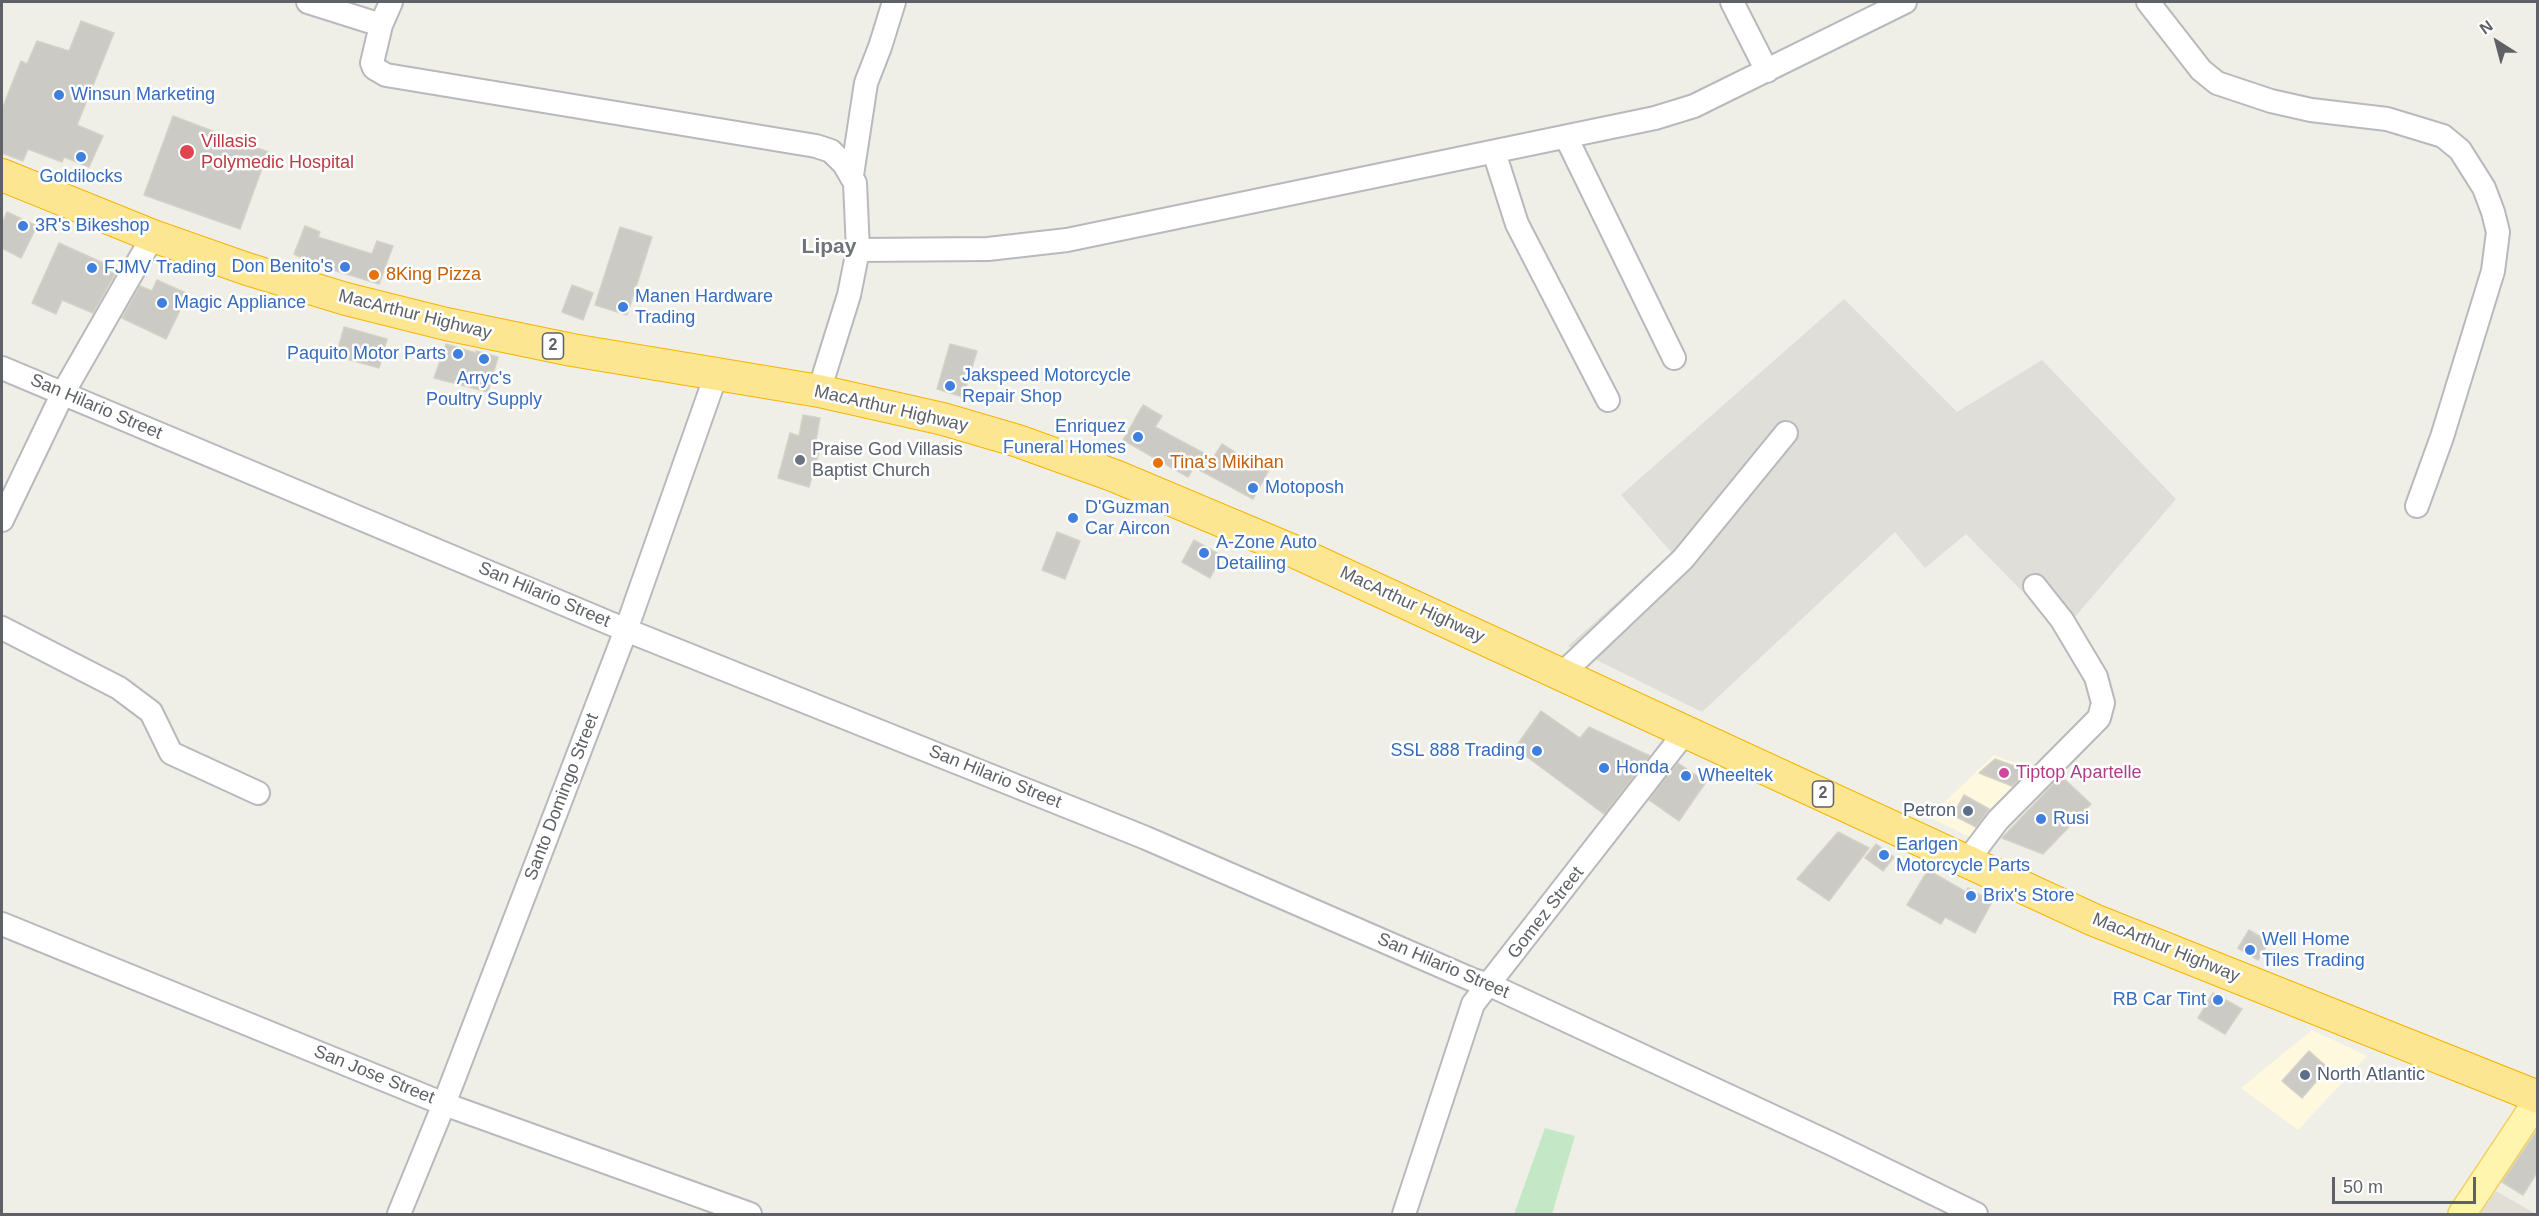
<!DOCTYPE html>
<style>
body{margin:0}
#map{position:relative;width:2539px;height:1216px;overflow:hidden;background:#f0efe7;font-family:Helvetica,sans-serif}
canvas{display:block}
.frame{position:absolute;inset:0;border:3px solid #5e6267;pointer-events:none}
.north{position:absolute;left:2467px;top:12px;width:60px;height:60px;-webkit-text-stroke:4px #fff;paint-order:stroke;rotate:324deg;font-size:16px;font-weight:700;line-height:24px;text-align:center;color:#5e6267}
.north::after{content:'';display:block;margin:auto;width:21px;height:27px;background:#5e6267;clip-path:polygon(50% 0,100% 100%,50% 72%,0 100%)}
.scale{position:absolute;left:2332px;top:1177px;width:144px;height:27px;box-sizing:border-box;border:3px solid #5e6267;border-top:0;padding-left:8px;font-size:18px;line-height:21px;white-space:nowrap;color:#5e6267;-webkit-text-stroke:4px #fff;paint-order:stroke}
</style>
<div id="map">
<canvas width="2539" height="1216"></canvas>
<div class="frame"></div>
<div class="north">N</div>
<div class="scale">50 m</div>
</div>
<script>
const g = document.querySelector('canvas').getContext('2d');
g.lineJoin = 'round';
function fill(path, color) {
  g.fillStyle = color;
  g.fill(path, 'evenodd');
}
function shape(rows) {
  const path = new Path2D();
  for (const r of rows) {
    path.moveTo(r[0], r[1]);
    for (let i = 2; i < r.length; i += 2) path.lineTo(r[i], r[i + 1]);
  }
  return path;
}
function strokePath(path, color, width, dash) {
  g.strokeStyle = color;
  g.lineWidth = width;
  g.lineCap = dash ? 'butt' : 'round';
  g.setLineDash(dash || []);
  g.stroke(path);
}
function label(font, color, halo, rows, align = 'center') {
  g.font = font + ' Helvetica,sans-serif';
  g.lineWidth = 5;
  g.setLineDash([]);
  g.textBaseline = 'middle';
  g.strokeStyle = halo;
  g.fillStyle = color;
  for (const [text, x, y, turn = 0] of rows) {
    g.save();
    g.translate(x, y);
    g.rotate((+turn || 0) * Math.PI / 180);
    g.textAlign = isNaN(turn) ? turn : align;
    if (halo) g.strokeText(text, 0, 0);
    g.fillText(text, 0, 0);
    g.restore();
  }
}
const commercial = shape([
 [1994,755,2038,772,1976,840,1929,817],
 [2312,1030,2367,1056,2298,1130,2241,1088]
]);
const industrial = shape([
 [1844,299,1957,412,2042,360,2176,499,2062,632,1966,534,1925,568,1895,532,1702,712,1568,646,1672,553,1621,495]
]);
const education = shape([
 [2496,1191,2536,1214,2480,1214]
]);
const green = shape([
 [1545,1128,1575,1136,1552,1214,1514,1214]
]);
const building = shape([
 [81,21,114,33,77,125,103,136,89,167,64,157,62,162,28,149,23,161,2,153,2,109,21,61,27,64,37,41,69,51,81,21],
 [173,116,268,152,240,229,144,195,173,116],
 [7,212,37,226,21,258,2,248,2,224,7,212],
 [305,226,320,232,318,237,372,254,377,241,393,246,379,284,314,264,294,254,305,226],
 [620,227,652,237,627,315,595,305,620,227],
 [59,243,112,267,110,272,115,274,93,313,62,300,56,314,32,303,59,243],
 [157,280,188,294,166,339,122,318,140,286,152,291,157,280],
 [572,285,593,293,583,320,562,312,572,285],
 [344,327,387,339,379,368,336,356,344,327],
 [446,344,476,353,476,351,498,357,488,392,434,378,446,344],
 [950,344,977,351,963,397,937,389,950,344],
 [1143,405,1162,416,1155,427,1213,458,1222,444,1241,456,1242,453,1270,468,1253,499,1194,467,1188,477,1123,440,1143,405],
 [803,415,820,418,816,440,822,442,809,487,778,478,790,433,799,436,803,415],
 [1057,532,1080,541,1065,579,1042,570,1057,532],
 [1194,540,1222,556,1210,578,1182,562,1194,540],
 [1541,711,1580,738,1589,727,1650,756,1604,814,1515,748,1541,711],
 [1995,759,2028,771,2012,786,1979,773,1995,759],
 [1678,763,1706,782,1679,821,1649,800,1678,763],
 [2061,776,2091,804,2043,854,2002,838,2061,776],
 [1964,795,1989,809,1976,827,1953,815,1964,795],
 [1838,832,1869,848,1829,901,1797,879,1838,832],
 [1876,844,1894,857,1883,871,1865,858,1876,844],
 [1928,870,1966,892,1968,888,1992,902,1975,933,1945,917,1941,924,1907,905,1928,870],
 [2249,930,2269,942,2258,960,2238,948,2249,930],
 [2213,993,2242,1009,2225,1034,2198,1018,2213,993],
 [2309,1051,2328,1068,2302,1098,2282,1081,2309,1051],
 [2538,1129,2538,1171,2523,1195,2502,1182,2538,1129]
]);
const minor = shape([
 [308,2,381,25,372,63,374,68,386,75,816,146,831,151,844,164,855,183,858,250,849,295,819,391],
 [1732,2,1767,71],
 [2148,2,2201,70,2217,83,2271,101,2311,110,2387,119,2443,136,2460,150,2484,188,2493,212,2498,232,2493,271,2442,437,2417,506],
 [381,25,391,2],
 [1566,137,1674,358],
 [1494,152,1517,224,1608,400],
 [852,175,866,83,880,47,894,2],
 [858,250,988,249,1067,240,1655,118,1694,106,1905,2],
 [2,368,626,630,1146,838,1473,980,1490,985,1832,1144,1976,1214],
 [2,520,63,393,153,236],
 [2,628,119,688,151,712,171,753,258,793],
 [1562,674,1683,559,1786,433],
 [1967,861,1998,820,2099,718,2103,703,2096,677,2062,620,2035,586],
 [2,924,444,1104,750,1214],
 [399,1214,444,1104,626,630,716,375],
 [1404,1214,1473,1004,1686,731]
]);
const major = shape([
 [2462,1214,2538,1100]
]);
const highway = shape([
 [2,175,153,236,247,269,346,299,446,324,572,350,819,391,943,419,1018,441,1115,476,1291,550,2094,920,2538,1097]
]);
const markers = [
 [59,95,6,"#3f7fe0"],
 [187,152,8,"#e0444e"],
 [81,157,6,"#3f7fe0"],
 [23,226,6,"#3f7fe0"],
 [345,267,6,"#3f7fe0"],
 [92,268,6,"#3f7fe0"],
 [374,275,6,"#e8710a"],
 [162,303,6,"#3f7fe0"],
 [623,307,6,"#3f7fe0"],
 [458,354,6,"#3f7fe0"],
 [484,359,6,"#3f7fe0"],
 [950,386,6,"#3f7fe0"],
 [1138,437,6,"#3f7fe0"],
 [800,460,6,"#6b7280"],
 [1158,463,6,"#e8710a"],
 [1253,488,6,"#3f7fe0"],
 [1073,518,6,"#3f7fe0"],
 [1204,553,6,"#3f7fe0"],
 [1537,751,6,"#3f7fe0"],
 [1604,768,6,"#3f7fe0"],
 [2004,773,6,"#d1479c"],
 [1686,776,6,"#3f7fe0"],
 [1968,811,6,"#5c6f8a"],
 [2041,819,6,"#3f7fe0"],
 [1884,855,6,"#3f7fe0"],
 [1971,896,6,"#3f7fe0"],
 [2250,950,6,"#3f7fe0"],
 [2218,1000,6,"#3f7fe0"],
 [2305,1075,6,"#5c6f8a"]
];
const shields = [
 [553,346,21],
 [1823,794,21]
];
const shieldNames = [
 ["2",553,346],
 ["2",1823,794]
];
const shopNames = [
 ["Winsun Marketing",71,95],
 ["Goldilocks",81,177,"center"],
 ["3R's Bikeshop",35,226],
 ["Don Benito's",333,267,"right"],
 ["FJMV Trading",104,268],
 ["Manen Hardware",635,297],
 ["Trading",635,318],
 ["Magic Appliance",174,303],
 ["Paquito Motor Parts",446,354,"right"],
 ["Jakspeed Motorcycle",962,376],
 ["Repair Shop",962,397],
 ["Arryc's",484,379,"center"],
 ["Poultry Supply",484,400,"center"],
 ["Enriquez",1126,427,"right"],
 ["Funeral Homes",1126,448,"right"],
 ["Motoposh",1265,488],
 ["D'Guzman",1085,508],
 ["Car Aircon",1085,529],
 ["A-Zone Auto",1216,543],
 ["Detailing",1216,564],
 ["SSL 888 Trading",1525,751,"right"],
 ["Honda",1616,768],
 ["Wheeltek",1698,776],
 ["Rusi",2053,819],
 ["Earlgen",1896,845],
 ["Motorcycle Parts",1896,866],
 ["Brix's Store",1983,896],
 ["Well Home",2262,940],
 ["Tiles Trading",2262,961],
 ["RB Car Tint",2206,1000,"right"]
];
const healthNames = [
 ["Villasis",201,142],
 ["Polymedic Hospital",201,163]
];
const foodNames = [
 ["8King Pizza",386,275],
 ["Tina's Mikihan",1170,463]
];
const streetNames = [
 ["MacArthur Highway",415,315,14],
 ["San Hilario Street",96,407,23],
 ["MacArthur Highway",891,409,13],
 ["San Hilario Street",544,595,23],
 ["MacArthur Highway",1412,605,25],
 ["San Hilario Street",995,777,22],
 ["Santo Domingo Street",562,797,-69],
 ["Gomez Street",1546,913,-52],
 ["MacArthur Highway",2166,948,22],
 ["San Hilario Street",1443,966,23],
 ["San Jose Street",374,1075,22]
];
const worshipNames = [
 ["Praise God Villasis",812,450],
 ["Baptist Church",812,471]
];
const hotelNames = [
 ["Tiptop Apartelle",2016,773]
];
const serviceNames = [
 ["Petron",1956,811],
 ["North Atlantic",2317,1075,"left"]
];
const quarterNames = [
 ["Lipay",829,247]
];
fill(commercial, '#fef8df');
fill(industrial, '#dfded9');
fill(education, '#e0ded5');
fill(green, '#c4e8c5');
fill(building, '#cccac4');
strokePath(building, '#d5d1c5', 1.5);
strokePath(minor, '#b7b9bd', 26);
strokePath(major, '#f2cf5f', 30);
strokePath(highway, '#f7b400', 34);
strokePath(minor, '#fff', 22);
strokePath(major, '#fff5ae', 27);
strokePath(highway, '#fde692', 32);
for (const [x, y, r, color] of markers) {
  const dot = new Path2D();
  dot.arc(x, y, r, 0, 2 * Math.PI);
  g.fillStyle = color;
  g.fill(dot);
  strokePath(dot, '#fff', 2);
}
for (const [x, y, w] of shields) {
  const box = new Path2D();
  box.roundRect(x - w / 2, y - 13, w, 26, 4.5);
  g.fillStyle = '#fff';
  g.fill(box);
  strokePath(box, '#5e6267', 1.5);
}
label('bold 16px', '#5e6267', null, shieldNames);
label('18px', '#366cbe', '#fff', shopNames, 'left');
label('18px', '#be3a42', '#fff', healthNames, 'left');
label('18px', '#c56008', '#fff', foodNames, 'left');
label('18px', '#5e6267', '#fff', streetNames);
label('18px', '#5b616d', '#fff', worshipNames, 'left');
label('18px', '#b23c85', '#fff', hotelNames, 'left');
label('18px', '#4e5e75', '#fff', serviceNames, 'right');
label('bold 21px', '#6f7479', '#fff', quarterNames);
</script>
